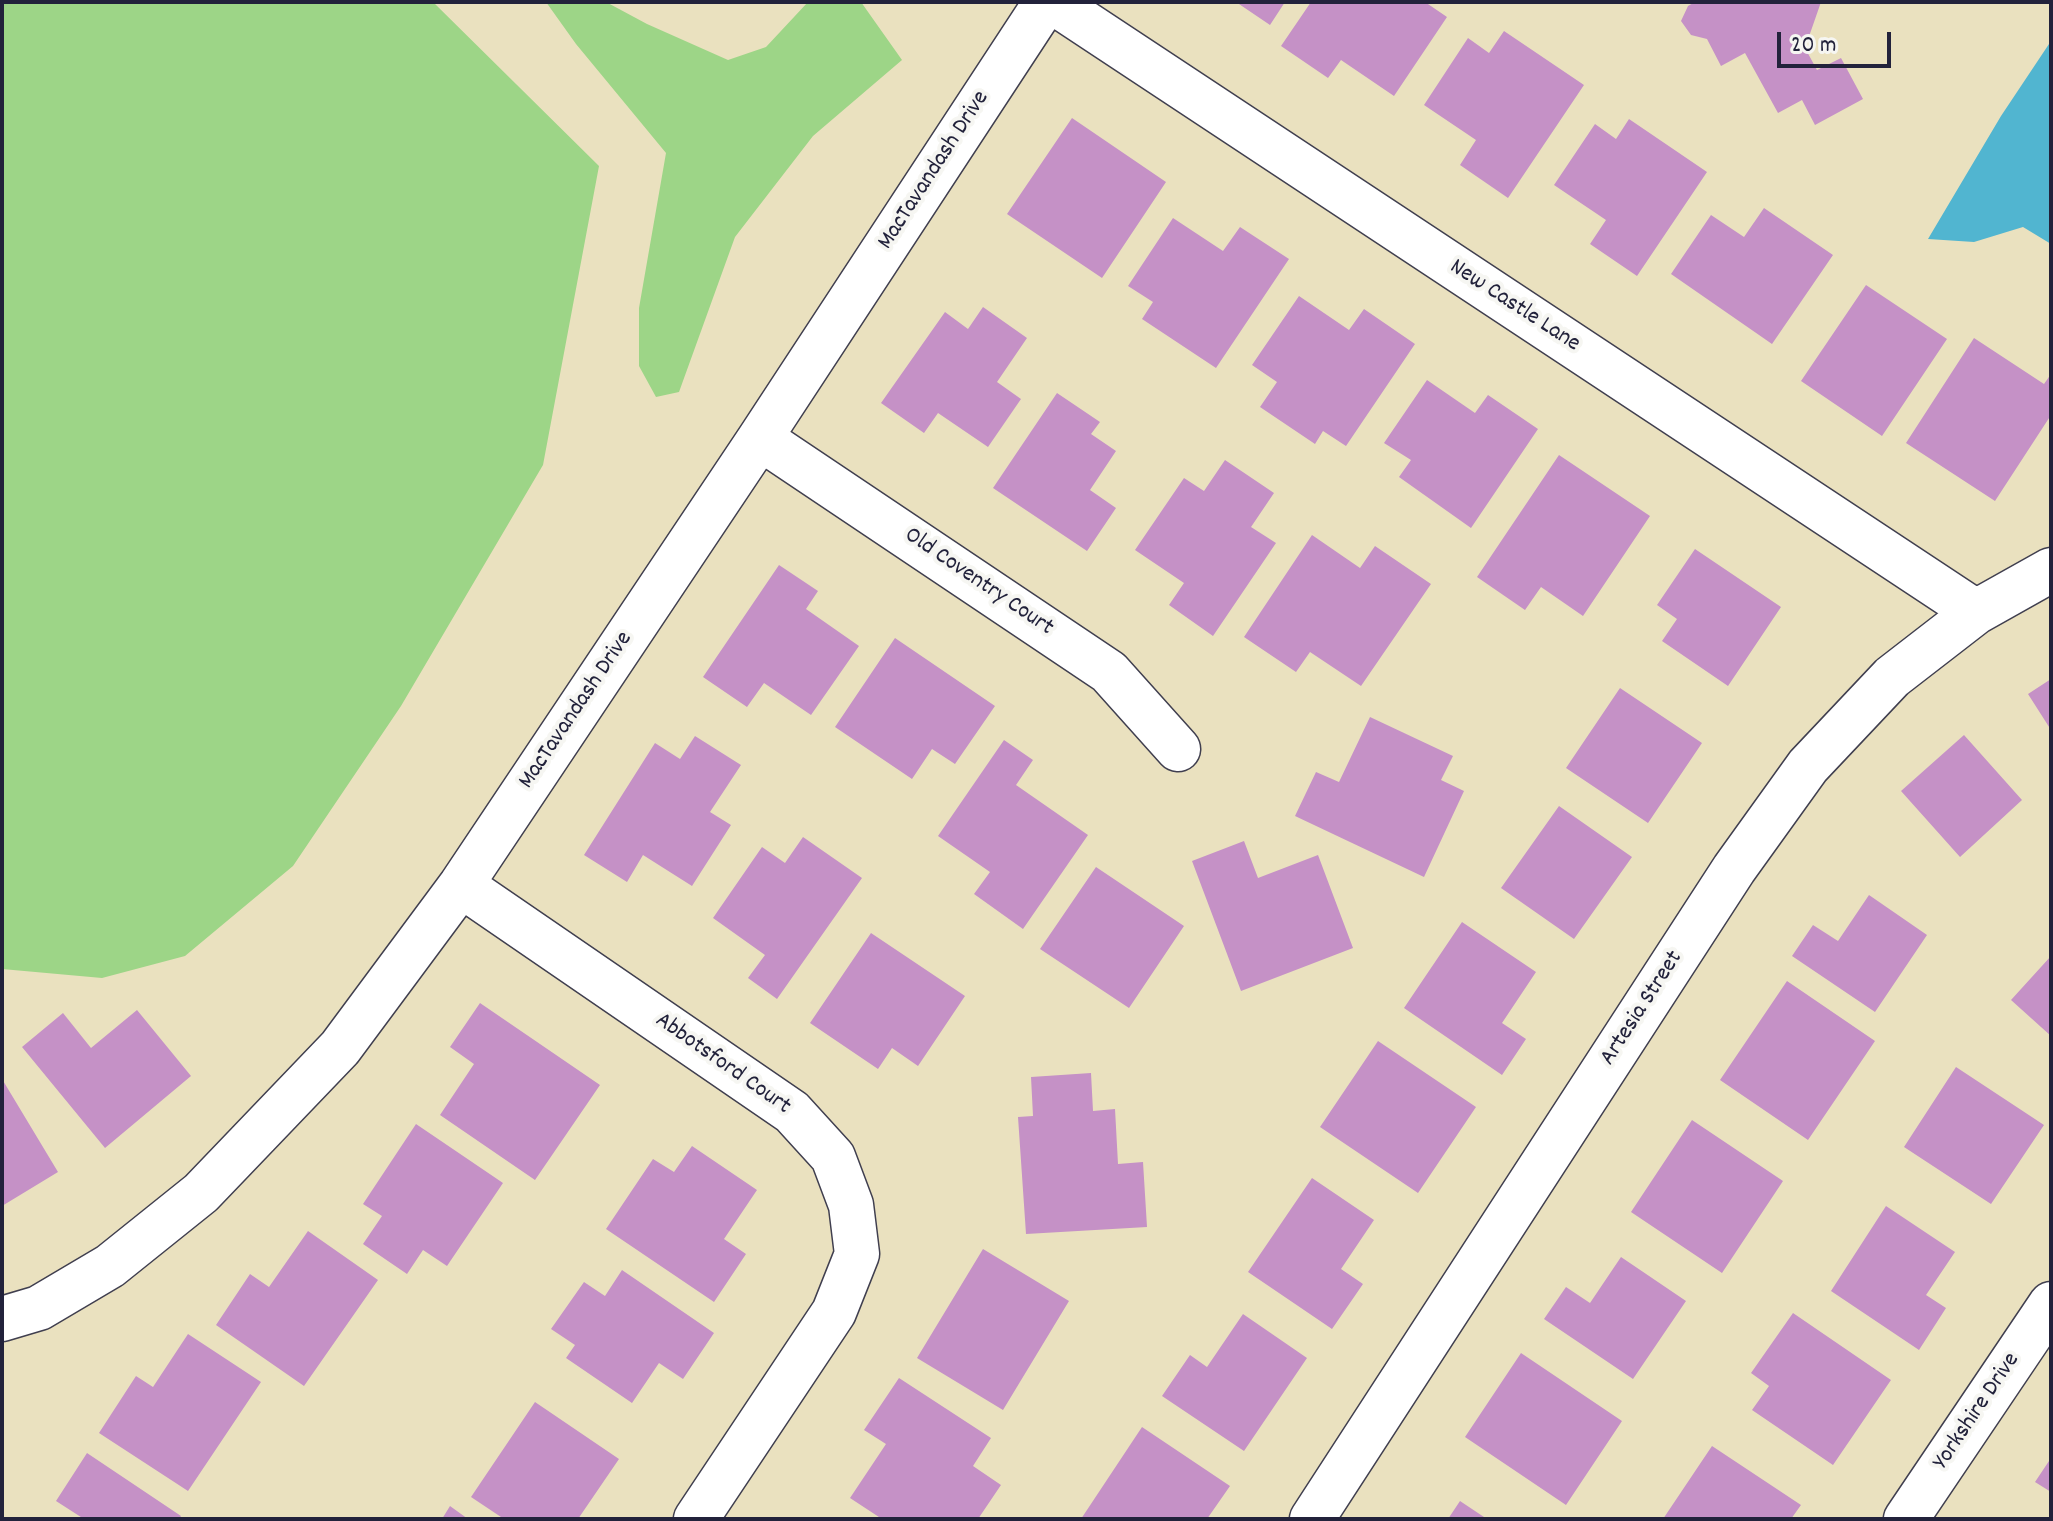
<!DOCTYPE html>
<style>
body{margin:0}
#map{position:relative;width:2053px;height:1521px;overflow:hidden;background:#eae1bf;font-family:Dekko,sans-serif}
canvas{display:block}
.frame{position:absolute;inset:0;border:4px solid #22223b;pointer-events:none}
.scale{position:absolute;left:1777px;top:32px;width:114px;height:36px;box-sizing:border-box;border:4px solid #22223b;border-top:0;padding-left:10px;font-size:24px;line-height:28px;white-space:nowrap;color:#22223b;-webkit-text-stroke:6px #f6f6f2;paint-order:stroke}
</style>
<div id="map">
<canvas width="2053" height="1521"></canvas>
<div class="frame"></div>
<div class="scale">20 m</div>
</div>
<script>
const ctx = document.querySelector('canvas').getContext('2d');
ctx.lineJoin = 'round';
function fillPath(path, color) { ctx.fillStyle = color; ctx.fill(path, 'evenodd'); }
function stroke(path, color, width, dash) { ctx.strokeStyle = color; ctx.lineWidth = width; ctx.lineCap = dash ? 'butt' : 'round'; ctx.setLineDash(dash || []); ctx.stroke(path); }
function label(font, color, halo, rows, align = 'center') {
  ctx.font = font + ' Dekko,sans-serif'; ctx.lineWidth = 8; ctx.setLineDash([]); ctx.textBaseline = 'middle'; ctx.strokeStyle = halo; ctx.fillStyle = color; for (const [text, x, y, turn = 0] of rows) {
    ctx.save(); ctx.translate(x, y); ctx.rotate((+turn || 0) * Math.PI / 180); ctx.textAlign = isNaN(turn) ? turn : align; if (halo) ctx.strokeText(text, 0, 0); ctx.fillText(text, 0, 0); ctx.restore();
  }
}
const green = new Path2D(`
 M 2,2 L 433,2 L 599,166 L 543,465 L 401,706 L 293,866 L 185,956 L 102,978 L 2,969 Z
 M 546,2 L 606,2 L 647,24 L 728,60 L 766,47 L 808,2 L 861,2 L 902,60 L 813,136 L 735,237 L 679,392 L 656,397 L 639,366 L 639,308 L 666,153 L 576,44 Z`);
const water = new Path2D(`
 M 2051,41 L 2051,244 L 2023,227 L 1974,242 L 1928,239 L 2001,116 Z`);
const building = new Path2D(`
 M 1236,2 L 1285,2 L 1270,25 Z
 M 1311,2 L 1425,2 L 1447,17 L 1394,96 L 1341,60 L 1328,78 L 1281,46 Z
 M 1695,2 L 1821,2 L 1805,48 L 1817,70 L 1841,58 L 1863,99 L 1815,125 L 1802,100 L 1778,113 L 1745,53 L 1721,66 L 1707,39 L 1691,35 L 1681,21 L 1688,6 Z
 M 1504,31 L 1584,85 L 1508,198 L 1460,165 L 1476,140 L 1424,105 L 1468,38 L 1489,53 Z
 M 1072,118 L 1166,182 L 1102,278 L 1007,214 Z
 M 1629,119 L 1707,172 L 1637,276 L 1590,244 L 1606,220 L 1554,185 L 1595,124 L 1616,139 Z
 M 1764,208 L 1833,255 L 1772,344 L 1671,274 L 1711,215 L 1744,237 Z
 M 1173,218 L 1223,251 L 1240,227 L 1289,259 L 1216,368 L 1142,319 L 1153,302 L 1128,286 Z
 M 1866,285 L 1947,339 L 1882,436 L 1801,381 Z
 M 1299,296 L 1349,330 L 1364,309 L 1415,344 L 1346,446 L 1323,431 L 1315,444 L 1260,407 L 1277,382 L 1252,365 Z
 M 983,307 L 1027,338 L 997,382 L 1021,399 L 988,447 L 938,413 L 924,433 L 881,403 L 945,312 L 968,329 Z
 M 1974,338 L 2044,384 L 2051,374 L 2051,415 L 1995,501 L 1906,443 Z
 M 1427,380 L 1475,413 L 1488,395 L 1538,429 L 1471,528 L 1399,477 L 1411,460 L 1384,443 Z
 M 1057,393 L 1100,422 L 1091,434 L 1116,451 L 1090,490 L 1116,508 L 1087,551 L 993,488 Z
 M 1559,455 L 1650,516 L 1583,616 L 1541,587 L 1525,610 L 1477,577 Z
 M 1225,460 L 1274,493 L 1251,527 L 1276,543 L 1213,636 L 1169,605 L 1184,583 L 1135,550 L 1184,478 L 1204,491 Z
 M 1312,535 L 1360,568 L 1375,546 L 1431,584 L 1361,686 L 1310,652 L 1296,672 L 1244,637 Z
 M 1695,549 L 1781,607 L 1728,686 L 1662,641 L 1677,619 L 1657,605 Z
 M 779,565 L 818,591 L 806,609 L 859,646 L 811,715 L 764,683 L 747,707 L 703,677 Z
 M 895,638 L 995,706 L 955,764 L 932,749 L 912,779 L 835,727 Z
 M 2051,679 L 2051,730 L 2028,694 Z
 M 1620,688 L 1702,743 L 1648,823 L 1566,768 Z
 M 1370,717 L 1453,756 L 1441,780 L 1464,791 L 1424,877 L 1295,816 L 1316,772 L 1339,782 Z
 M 1964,735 L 2022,800 L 1960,857 L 1901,791 Z
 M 695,736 L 741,765 L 710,812 L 731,825 L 692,886 L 643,855 L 627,882 L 584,855 L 655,743 L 680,759 Z
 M 1004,740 L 1033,760 L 1016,785 L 1088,835 L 1023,929 L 974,894 L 990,872 L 938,836 Z
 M 1559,806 L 1632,857 L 1574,939 L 1501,888 Z
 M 803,837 L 862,878 L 777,999 L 748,978 L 765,955 L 713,918 L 762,847 L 785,863 Z
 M 1244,841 L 1258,878 L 1318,855 L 1353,948 L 1241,991 L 1192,861 Z
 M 1096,867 L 1184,926 L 1129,1008 L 1040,949 Z
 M 1869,895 L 1927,935 L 1875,1012 L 1792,956 L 1813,925 L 1838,941 Z
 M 1462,922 L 1536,972 L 1502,1023 L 1526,1039 L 1502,1075 L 1404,1008 Z
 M 871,933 L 965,996 L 918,1066 L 892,1048 L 878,1069 L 810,1023 Z
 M 2051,956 L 2051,1036 L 2011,1000 Z
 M 1787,981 L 1875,1041 L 1808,1140 L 1720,1080 Z
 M 480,1003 L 600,1085 L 535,1180 L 440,1115 L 474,1064 L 450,1047 Z
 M 137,1010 L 191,1076 L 105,1148 L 22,1047 L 63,1013 L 91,1048 Z
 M 1378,1041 L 1476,1107 L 1418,1193 L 1320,1127 Z
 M 1956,1067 L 2044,1125 L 1991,1204 L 1904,1147 Z
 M 1091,1073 L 1093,1111 L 1115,1109 L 1118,1164 L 1143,1162 L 1147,1227 L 1026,1234 L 1018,1117 L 1033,1116 L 1031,1077 Z
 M 2,1079 L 58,1172 L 2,1206 Z
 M 1692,1120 L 1783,1181 L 1722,1273 L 1631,1212 Z
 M 416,1124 L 503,1183 L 447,1266 L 423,1250 L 407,1274 L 363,1244 L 382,1216 L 363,1204 Z
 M 692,1146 L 757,1190 L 724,1239 L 746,1254 L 714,1302 L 606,1229 L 653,1159 L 674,1172 Z
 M 1312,1178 L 1374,1220 L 1341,1269 L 1363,1284 L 1332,1329 L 1248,1272 Z
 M 1886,1206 L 1955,1252 L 1926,1295 L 1946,1308 L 1919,1350 L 1831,1291 Z
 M 308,1231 L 378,1280 L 304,1386 L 216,1325 L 250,1274 L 269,1287 Z
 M 983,1249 L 1069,1301 L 1003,1410 L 917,1358 Z
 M 1621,1257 L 1686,1301 L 1633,1379 L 1544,1319 L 1566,1287 L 1590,1303 Z
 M 622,1270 L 714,1333 L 683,1379 L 659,1363 L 632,1403 L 566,1358 L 575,1345 L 551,1329 L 584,1282 L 605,1296 Z
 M 1793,1313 L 1891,1380 L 1833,1465 L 1752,1410 L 1769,1386 L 1751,1373 Z
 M 1243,1314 L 1307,1358 L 1244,1451 L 1162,1396 L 1190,1355 L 1207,1367 Z
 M 188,1334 L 261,1382 L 188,1491 L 99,1433 L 136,1376 L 153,1387 Z
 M 1521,1353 L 1622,1421 L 1566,1505 L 1465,1437 Z
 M 899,1378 L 991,1438 L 973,1466 L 1001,1485 L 978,1519 L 882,1519 L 850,1498 L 886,1444 L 864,1430 Z
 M 535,1402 L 619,1459 L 578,1519 L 504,1519 L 471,1497 Z
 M 1142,1427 L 1230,1486 L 1207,1519 L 1081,1519 Z
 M 1712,1446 L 1801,1505 L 1791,1519 L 1663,1519 Z
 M 87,1453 L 181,1516 L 179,1519 L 84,1519 L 56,1501 Z
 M 2051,1458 L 2051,1492 L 2035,1482 Z
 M 1460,1501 L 1487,1519 L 1448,1519 Z
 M 450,1506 L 468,1519 L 442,1519 Z`);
const minor = new Path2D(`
 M 1053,2 L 1976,612
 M 760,438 L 1109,672 L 1178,749
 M 461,885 L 792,1112 L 833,1157 L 851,1205 L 857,1254 L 834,1312 L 696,1519
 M 2,1319 L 39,1308 L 110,1266 L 201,1193 L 340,1048 L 461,885 L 760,438 L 1046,2
 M 1312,1519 L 1734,869 L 1808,766 L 1892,677 L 1976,612 L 2051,570
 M 1906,1519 L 2051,1304`);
const streetNames = [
 ["MacTavandash Drive",935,171,-57],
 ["New Castle Lane",1514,307,33],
 ["Old Coventry Court",978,583,34],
 ["MacTavandash Drive",577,711,-56],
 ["Artesia Street",1643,1009,-57],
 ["Abbotsford Court",722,1065,35],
 ["Yorkshire Drive",1978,1412,-56]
];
fillPath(green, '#9dd587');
fillPath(water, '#51b5d0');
fillPath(building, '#c591c6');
stroke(minor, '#403f4f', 47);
stroke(minor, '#fff', 44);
label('24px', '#22223b', '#f6f6f2', streetNames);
</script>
